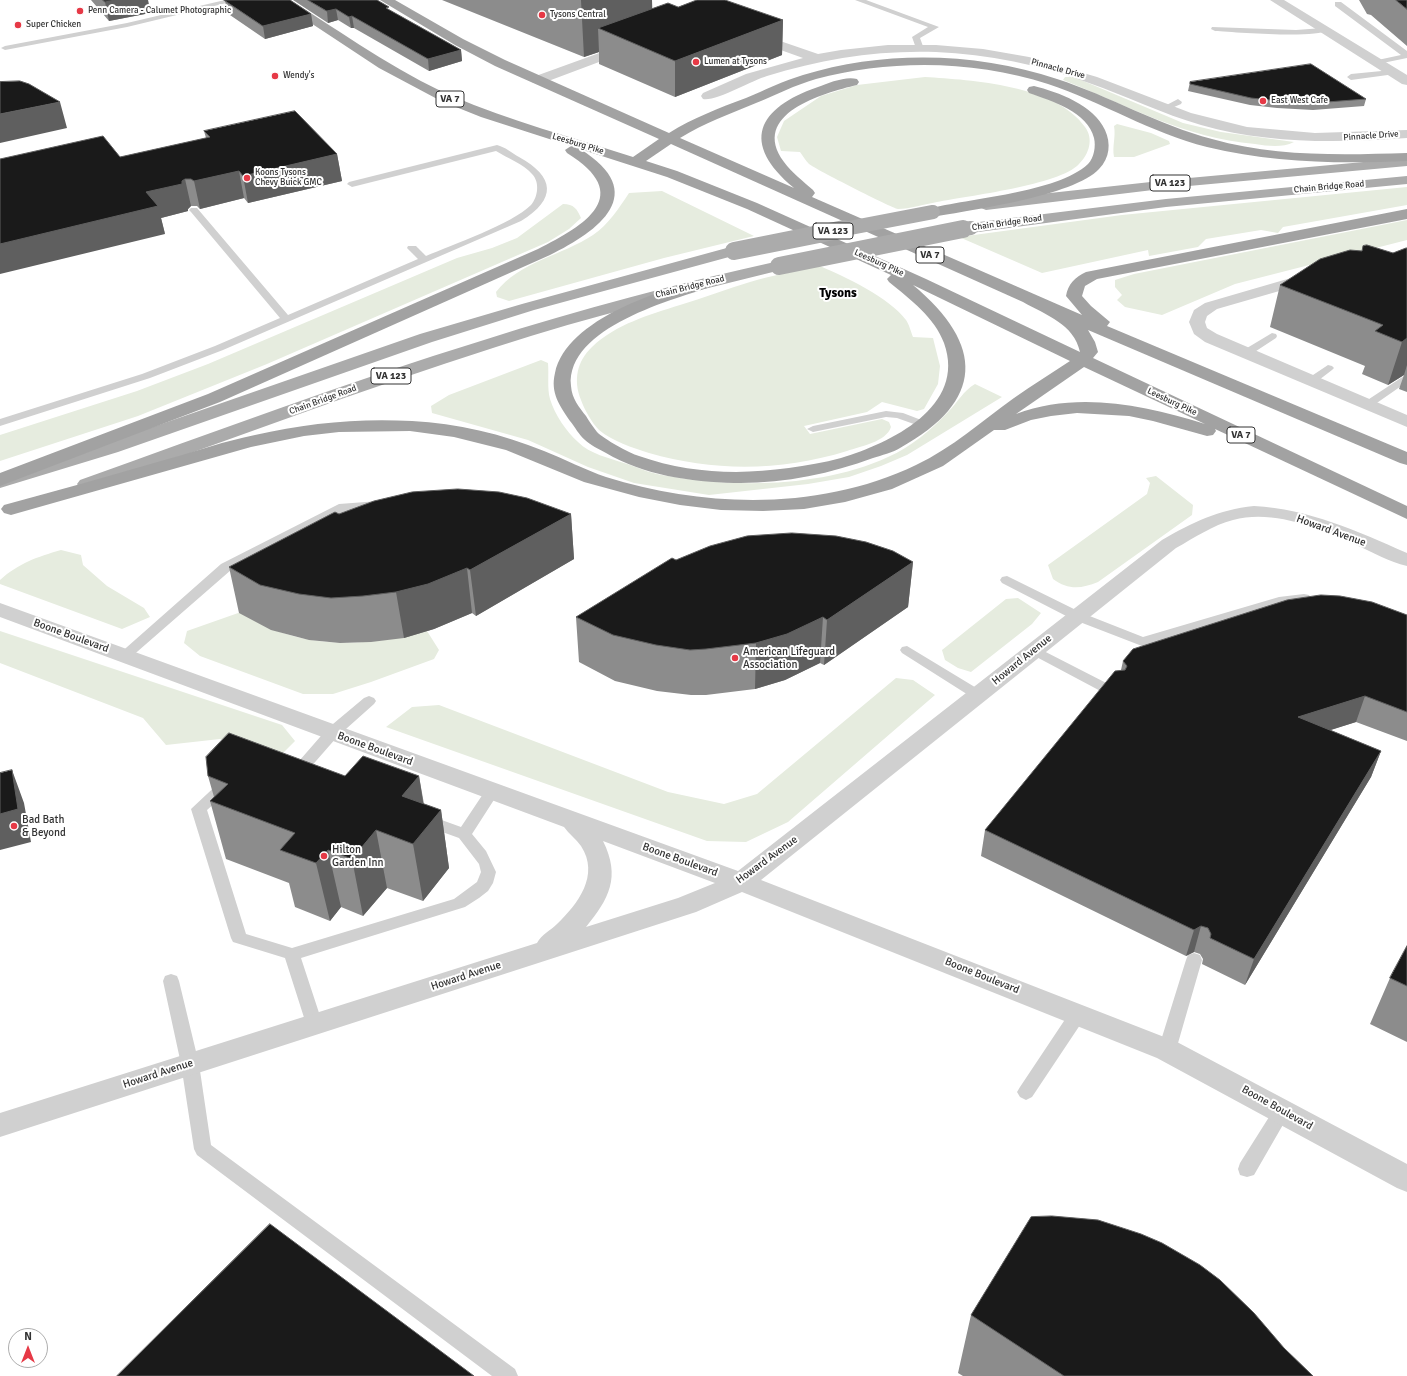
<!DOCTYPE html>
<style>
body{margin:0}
#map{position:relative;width:1407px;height:1376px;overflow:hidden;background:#fff;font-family:Signika,sans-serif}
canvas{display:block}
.north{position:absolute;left:8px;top:1328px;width:40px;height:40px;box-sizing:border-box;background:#fff;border:1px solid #adadad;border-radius:50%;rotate:0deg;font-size:11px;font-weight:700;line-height:16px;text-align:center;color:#333}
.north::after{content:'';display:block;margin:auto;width:14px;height:18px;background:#e63946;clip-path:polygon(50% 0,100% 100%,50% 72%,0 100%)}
</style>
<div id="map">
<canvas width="1407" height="1376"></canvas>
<div class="north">N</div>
</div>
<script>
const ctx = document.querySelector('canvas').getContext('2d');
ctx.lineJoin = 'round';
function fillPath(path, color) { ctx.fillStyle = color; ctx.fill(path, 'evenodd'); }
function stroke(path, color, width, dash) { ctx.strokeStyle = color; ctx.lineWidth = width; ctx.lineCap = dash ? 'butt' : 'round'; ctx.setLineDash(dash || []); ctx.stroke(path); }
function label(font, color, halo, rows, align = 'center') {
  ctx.font = font + ' Signika,sans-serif'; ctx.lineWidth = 4; ctx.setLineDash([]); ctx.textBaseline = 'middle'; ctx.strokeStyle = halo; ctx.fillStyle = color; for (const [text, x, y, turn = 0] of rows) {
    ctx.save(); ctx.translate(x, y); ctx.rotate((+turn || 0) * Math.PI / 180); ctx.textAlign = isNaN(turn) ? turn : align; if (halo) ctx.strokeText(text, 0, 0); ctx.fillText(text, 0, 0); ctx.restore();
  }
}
const green = new Path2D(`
 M 925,77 C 972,80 1056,85 1085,127 C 1094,139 1089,154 1079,164 C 1060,185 967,196 937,202 C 925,204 910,209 898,209 C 892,208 815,169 809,164 C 806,161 803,156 800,152 L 781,151 L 777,137 L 784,121 L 821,96 L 857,85 Z
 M 1065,77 L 1074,77 L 1183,123 L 1221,132 L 1294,142 C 1282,148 1268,146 1255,144 C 1184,138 1127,105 1063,80 Z
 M 1117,124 L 1151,133 L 1169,141 L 1170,144 L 1134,157 L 1114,157 C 1112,146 1116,137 1114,126 Z
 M 1407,187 L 1407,205 L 1283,227 L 1278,233 L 1261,230 L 1206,239 L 1198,247 L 1149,256 L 1148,250 L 1042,273 L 959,237 L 1122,215 Z
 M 662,191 L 754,236 L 664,258 L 509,301 L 497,297 L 496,292 C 519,262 563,255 593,235 C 609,224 619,208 629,193 Z
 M 563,204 C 574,204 577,209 581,218 L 569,229 L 548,242 L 267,364 L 138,416 L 0,461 L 0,435 L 137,391 L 208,364 L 457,258 L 492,248 L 517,238 Z
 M 1407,220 L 1407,240 L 1235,284 L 1162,315 L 1125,307 L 1117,300 L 1122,295 L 1115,287 L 1115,280 L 1134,274 Z
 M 820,266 C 845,277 889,297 906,320 C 909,324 911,332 913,337 L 933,338 L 940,366 L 938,384 L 924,409 L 917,411 L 882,402 L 867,412 L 804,426 L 810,434 L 882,419 L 889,422 L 891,427 C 886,442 861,446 847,451 C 782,471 715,472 649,453 C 633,448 612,441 599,430 C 592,423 584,409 581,400 C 573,380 577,361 592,347 C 616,324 649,315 680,305 C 703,298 727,289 750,282 C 773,275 797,271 820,266 Z
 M 541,360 L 548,363 C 549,375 547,389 550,399 C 555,415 566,431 578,442 C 590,454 609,458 624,463 C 637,467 649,473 662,475 C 733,488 821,488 888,457 C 911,447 931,430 948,412 C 958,402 963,391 975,384 L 1002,397 L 907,455 L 881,466 L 849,477 L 808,484 L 709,495 L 634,483 L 588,467 L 528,440 L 432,413 L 431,406 L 449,395 Z
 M 1156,476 L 1193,505 L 1192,515 L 1098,582 C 1081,589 1068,590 1053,579 L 1048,565 L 1147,494 L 1150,483 L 1146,478 Z
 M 61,550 L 81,555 L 83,565 L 107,586 L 144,608 L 150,617 L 122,629 L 0,584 L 0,580 C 19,563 37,557 61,550 Z
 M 1018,598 L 1041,613 L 1032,624 L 971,672 L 958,668 L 945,660 L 942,650 L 1006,599 Z
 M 241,612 C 295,650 365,648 427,631 L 439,650 L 434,659 L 371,682 L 333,694 L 303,694 L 200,656 L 184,643 L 187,631 Z
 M 0,631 L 282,725 L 295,741 L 282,754 L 266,755 L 220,739 L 166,745 L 143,718 L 0,663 Z
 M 896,678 L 913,680 L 935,695 L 788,822 L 746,842 L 707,841 L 386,727 L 412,707 L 439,705 L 668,792 L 724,804 L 757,794 Z`);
const service = new Path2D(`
 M 225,0 L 239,0 L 127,27 L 5,50 L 1,48 L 5,46 L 127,23 Z
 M 855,0 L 866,0 L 939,27 L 920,38 L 924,49 L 917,51 L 912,37 L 928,27 Z
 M 1335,2 L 1341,2 L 1407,51 L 1407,58 L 1373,65 L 1373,61 L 1401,55 L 1335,6 Z
 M 1212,27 L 1296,30 L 1323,28 L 1327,30 C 1317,39 1233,32 1215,31 L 1211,29 Z
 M 1392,70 L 1395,70 L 1395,74 L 1351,80 L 1347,77 L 1351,74 Z
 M 1178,99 L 1182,102 L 1181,104 L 1165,111 L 1161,108 Z
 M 497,145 C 505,147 512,153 519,157 C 555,177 557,199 521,221 L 223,350 L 150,378 L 0,426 L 0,419 L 142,374 L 215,346 L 280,318 L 191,212 L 189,210 L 191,208 L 197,208 L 288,315 L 418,259 L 407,248 L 408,246 L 416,246 L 426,256 C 452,245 512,224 531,205 C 538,197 540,182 532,174 C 524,164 507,158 496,151 L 352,187 L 347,184 L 349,182 Z
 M 1272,333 L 1276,334 L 1277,336 L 1276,338 L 1250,355 L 1242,355 L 1241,353 L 1242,351 Z
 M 1328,365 L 1332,366 L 1334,368 L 1332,370 L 1315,383 L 1307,383 L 1305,381 L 1307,379 Z
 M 1407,374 L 1407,382 L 1371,407 L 1363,407 L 1361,405 L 1363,403 Z
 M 886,411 L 903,413 L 929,423 L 931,425 L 925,428 L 897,418 L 886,417 L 813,432 L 807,429 L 813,426 Z
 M 379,501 L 383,502 L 385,505 L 383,508 L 346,511 L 231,570 L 130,658 L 120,658 L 118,655 L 221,564 L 339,504 Z
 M 1007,576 L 1082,613 L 1143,637 L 1279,597 L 1304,594 L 1309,595 L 1311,598 L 1309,601 L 1280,605 L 1142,646 L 1072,619 L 1002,583 L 1000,580 L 1002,577 Z
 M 907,646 L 983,692 L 985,695 L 983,698 L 973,698 L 902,653 L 900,650 L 902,647 Z
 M 1034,646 L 1118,689 L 1120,692 L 1118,695 L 1108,695 L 1029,653 L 1027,650 L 1029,647 Z
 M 369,696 L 374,698 L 376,701 L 374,704 L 337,737 L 302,777 L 297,778 L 288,777 L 286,773 L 288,769 L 293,768 L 327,729 L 364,698 Z
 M 228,778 L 233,779 L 235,783 L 233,787 L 207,810 L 246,934 L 292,948 L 454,899 L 477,882 L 481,872 L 479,864 L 459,838 L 420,824 L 417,820 L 420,816 L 425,814 L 461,827 L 487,788 L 492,787 L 497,788 L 499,792 L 472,834 L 486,851 L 496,872 L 493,883 L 488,891 L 479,898 L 465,907 L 301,958 L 323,1025 L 320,1030 L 314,1032 L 308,1030 L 285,958 L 233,942 L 231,938 L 191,809 L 223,779 Z
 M 1194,953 L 1200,955 L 1202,960 L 1176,1050 L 1173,1055 L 1167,1057 L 1161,1055 L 1158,1050 L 1186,960 L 1188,955 Z
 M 171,974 L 177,976 L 179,981 L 199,1064 L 211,1145 L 515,1369 L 518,1376 L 492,1376 L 197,1155 L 194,1149 L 181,1064 L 163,981 L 165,976 Z
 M 1078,1007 L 1084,1009 L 1087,1014 L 1084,1019 L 1032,1097 L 1026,1100 L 1020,1097 L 1017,1092 L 1020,1087 L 1072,1009 Z
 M 1282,1103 L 1288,1106 L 1291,1111 L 1288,1116 L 1254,1175 L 1247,1177 L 1240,1175 L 1238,1169 L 1240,1163 L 1276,1106 Z`);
const minor = new Path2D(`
 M 1270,0 L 1284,0 L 1407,75 L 1407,85 L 1402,84 Z
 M 754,32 L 818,54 L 841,50 L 888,45 L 936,45 L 983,49 L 1029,57 L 1097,77 L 1191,113 L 1247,127 L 1315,133 L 1407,130 L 1407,138 C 1338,143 1268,144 1201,125 C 1163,114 1126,96 1089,83 C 1040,65 988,54 936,52 C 878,50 822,59 767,76 C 753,80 715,102 703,99 L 701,96 L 703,93 L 746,74 L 803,58 L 750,39 L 748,36 L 750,33 Z
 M 627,43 L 631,44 L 633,47 L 631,50 L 543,83 L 533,83 L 531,80 L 533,77 Z
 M 1308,273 L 1314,275 L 1316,278 L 1314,281 L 1217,309 L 1207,316 L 1205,322 L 1207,328 L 1217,334 L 1407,415 L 1407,427 L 1205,342 L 1194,334 L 1189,322 L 1194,310 L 1205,303 Z
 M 1254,506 C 1309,509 1357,531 1407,553 L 1407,566 C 1389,562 1373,552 1356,545 C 1319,529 1275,509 1233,520 C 1213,525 1194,538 1176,548 L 761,880 L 1177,1042 L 1407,1164 L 1407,1192 L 1397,1188 L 1157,1058 L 742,892 L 696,912 L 0,1137 L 0,1113 L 537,943 C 541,935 551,930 557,924 C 578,904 600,875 581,846 C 576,839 569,834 564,827 L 0,617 L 0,603 L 738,871 L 1162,540 C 1193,522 1218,510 1254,506 ZM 603,841 L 715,883 L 678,898 L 586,927 C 609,899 621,877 603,841 Z`);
const primary = new Path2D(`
 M 1407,158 L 1407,166 L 1178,187 L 986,210 L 981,208 L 978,205 L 981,202 L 986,200 L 1178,179 Z
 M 1407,176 L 1407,184 L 1166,207 L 971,233 L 966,231 L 963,228 L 966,225 L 971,223 L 1166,199 Z
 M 734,246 L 740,248 L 742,251 L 740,254 L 534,310 L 432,342 L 118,452 L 0,488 L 0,476 L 104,444 L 420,334 L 522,304 Z
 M 779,261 L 785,263 L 787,266 L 785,269 C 688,293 591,316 496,347 C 361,390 228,440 94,488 L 87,490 L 80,488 L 77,484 L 80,480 C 214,432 348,382 484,340 C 581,309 679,283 779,261 Z`);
const trunk = new Path2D(`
 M 276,0 L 290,0 C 343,33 395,71 452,96 C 510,121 572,137 633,157 L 659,139 L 495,66 L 455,45 L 380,0 L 395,0 L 463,39 L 505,60 L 669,133 C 693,118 719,108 746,98 C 765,90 783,81 803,75 C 884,50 977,52 1057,79 C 1110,96 1158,125 1212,139 C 1275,157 1342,155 1407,153 L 1407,161 C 1340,164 1273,163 1207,147 C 1151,133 1102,102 1048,84 C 975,60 890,59 816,79 C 795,85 776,95 756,103 C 730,114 704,123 680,138 L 794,188 C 740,143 757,108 818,87 C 829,83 845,76 857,79 L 859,82 L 857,85 C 823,93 749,114 784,162 C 792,173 803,181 813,190 L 815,193 L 812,197 L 1082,315 L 1066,296 C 1068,284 1075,277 1086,272 L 1407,209 L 1407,219 L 1097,279 L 1085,286 L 1082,296 L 1091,306 L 1110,322 L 1107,326 L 1407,452 L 1407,465 L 1400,463 L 1088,330 L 1095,342 L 1098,352 L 1093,358 L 1407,506 L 1407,519 L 1215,429 L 1216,431 L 1213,435 L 1207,436 L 1153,421 L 1129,416 L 1077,413 L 1051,416 L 1031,420 L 1005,430 L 994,430 L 943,466 L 892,489 L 845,502 L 804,509 L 763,511 L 721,510 L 680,505 L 639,497 L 584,482 L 506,450 L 454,437 L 410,431 L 339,432 L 304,436 L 251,447 L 18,513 L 11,515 L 4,513 L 1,509 L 4,505 C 59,490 113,475 168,459 C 197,451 225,441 255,435 C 306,423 359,418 412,421 C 457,423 502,434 544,451 C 565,459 585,470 606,477 C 706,508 820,511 916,465 C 952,448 982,421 1014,398 C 1032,385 1052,373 1070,361 L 913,285 C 985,345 985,401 900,448 C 892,453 882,455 873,458 C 830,474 781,484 734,483 C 691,482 643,475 606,453 C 599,449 590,445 585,440 C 579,435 575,427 570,421 C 560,406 550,393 555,373 C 567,318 663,289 711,277 L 717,279 L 719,282 L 717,285 C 674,299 566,327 571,386 C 572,399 579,407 586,416 C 589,421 593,427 597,432 C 604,439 629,453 639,456 C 670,467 704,472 736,472 C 771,471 807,467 841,458 C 890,443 967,407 944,343 C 935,318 910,299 889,282 L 887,279 L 891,275 L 747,209 L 667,177 L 580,149 C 651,193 599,231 550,255 L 220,402 L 0,486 L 0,473 L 208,394 L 538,249 C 586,225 635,195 567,153 L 565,150 L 571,146 L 481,117 L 441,101 L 379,68 ZM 671,144 L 1023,302 C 1046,315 1074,324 1080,352 L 926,279 L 757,203 L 677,171 L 646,161 ZM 1084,367 L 1205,424 C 1144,405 1077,391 1016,414 Z
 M 1034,86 C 1058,92 1094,105 1105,130 C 1111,143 1110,158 1099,169 C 1074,196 971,210 933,217 L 928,215 L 925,212 L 928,209 C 969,198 1057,193 1088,164 C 1094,158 1096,146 1094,138 C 1088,112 1052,101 1029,93 L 1027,90 L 1029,87 Z`);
const primaryBridgeFar1 = new Path2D(`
 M 839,230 L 933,212
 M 957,230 L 971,228`);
const primaryBridge = new Path2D(`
 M 734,251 L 844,229
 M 779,266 L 963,229`);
const wall = new Path2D(`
 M 91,0 L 148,0 L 150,13 L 109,21 Z
 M 225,0 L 311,14 L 313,26 L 265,39 L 227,13 Z
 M 293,0 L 377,0 L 389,10 L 461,50 L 462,61 L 429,71 L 354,28 L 351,28 L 338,20 L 328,23 Z
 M 442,0 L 652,0 L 652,9 L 678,7 L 783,20 L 782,55 L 675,97 L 599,64 L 599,52 L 584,57 Z
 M 1359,0 L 1407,0 L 1407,46 L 1371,15 L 1367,14 Z
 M 1190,82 L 1366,99 L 1364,106 L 1313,110 L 1277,108 L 1250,105 L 1188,91 Z
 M 204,131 L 337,154 L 342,181 L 248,203 L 244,198 L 200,209 L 197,206 L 191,206 L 188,209 L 188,211 L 161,218 L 165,234 L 120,157 L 206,138 Z
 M 1407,248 L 1407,392 L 1399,389 L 1404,375 L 1388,385 L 1362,374 L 1365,366 L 1270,327 L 1280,285 L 1362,251 L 1393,253 Z
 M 339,514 L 571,514 L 574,559 L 476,616 L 472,613 L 434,629 L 404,638 L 371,642 L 340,643 L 309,640 L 271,630 L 239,613 L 229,567 Z
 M 676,560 L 913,562 L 908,607 L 824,665 L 820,663 L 785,680 L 755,689 L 706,695 L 691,695 L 657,691 L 615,681 L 579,662 L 576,617 Z
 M 1407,615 L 1407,741 L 1356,722 L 1330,730 L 1381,751 L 1371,777 L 1245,985 L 1202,964 L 1203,959 L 1200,954 L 1194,952 L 1186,956 L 981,856 L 985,830 L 1121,670 L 1123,661 Z
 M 208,776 L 419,776 L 424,804 L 441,810 L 449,868 L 423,901 L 387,888 L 363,916 L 341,907 L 330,921 L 295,907 L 289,883 L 226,859 L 210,801 L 214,797 Z
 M 1407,946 L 1407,1042 L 1370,1024 L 1390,978 Z
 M 971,1315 L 1284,1348 L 1313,1376 L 963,1376 L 958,1373 Z`);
const shadedWall = new Path2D(`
 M 115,0 L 148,0 L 150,13 L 109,21 L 105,2 Z
 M 581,0 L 652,0 L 653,32 L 598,28 L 599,52 L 584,57 Z
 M 336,9 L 338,20 L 328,23 L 327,11 Z
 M 311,14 L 313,26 L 265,39 L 263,26 Z
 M 352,16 L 354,28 L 351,28 L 349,17 Z
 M 783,20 L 782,55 L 675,97 L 675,61 Z
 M 461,50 L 462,61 L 429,71 L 428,59 Z
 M 60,102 L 67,128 L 0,143 L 0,114 Z
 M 337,154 L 342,181 L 248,203 L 243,176 Z
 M 239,171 L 244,198 L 200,209 L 194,181 Z
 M 185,179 L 191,206 L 188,209 L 188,211 L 161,218 L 165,234 L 0,274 L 0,244 L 146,192 L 182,181 Z
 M 1407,338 L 1407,365 L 1404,375 L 1388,385 L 1402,342 Z
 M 571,514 L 574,559 L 476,616 L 470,570 Z
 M 913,562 L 908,607 L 824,665 L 827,620 Z
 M 467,568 L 472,613 L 434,629 L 404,638 L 396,592 Z
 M 823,617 L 820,663 L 785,680 L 755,689 L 756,643 Z
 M 1365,696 L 1356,722 L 1290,743 L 1298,717 Z
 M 1381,751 L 1371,777 L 1245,985 L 1254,959 Z
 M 12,770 L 24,803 L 31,842 L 0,850 L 0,814 Z
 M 419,776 L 427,827 L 441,810 L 449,868 L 423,901 L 413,844 L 402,796 Z
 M 376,830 L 387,888 L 363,916 L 352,859 Z
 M 328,850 L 341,907 L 330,921 L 316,863 Z
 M 1201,926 L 1194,952 L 1186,956 L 1194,930 Z`);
const building = new Path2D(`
 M 103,0 L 115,0 L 105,2 Z
 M 224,0 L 290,0 L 311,14 L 263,26 Z
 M 308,0 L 377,0 L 389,7 L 386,8 L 461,50 L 428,59 L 352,16 L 349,17 L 336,9 L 327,11 Z
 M 697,0 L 725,0 L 783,20 L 675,61 L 598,28 L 668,3 L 678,7 Z
 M 1396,0 L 1407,0 L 1407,9 Z
 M 1311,64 L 1366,99 L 1314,103 L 1279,101 L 1251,98 L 1190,84 L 1190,82 Z
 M 20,81 L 29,84 L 60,102 L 0,114 L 0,82 Z
 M 295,111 L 337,154 L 243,176 L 239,171 L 194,181 L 191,179 L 185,179 L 182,181 L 182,184 L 146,192 L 158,206 L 0,244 L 0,159 L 103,136 L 120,157 L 210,137 L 204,131 Z
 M 1367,245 L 1393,253 L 1406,248 L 1407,248 L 1407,338 L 1402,342 L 1375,331 L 1383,325 L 1280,285 L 1320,259 L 1350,250 L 1362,251 L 1363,246 Z
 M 458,489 L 499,492 L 527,498 L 571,514 L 470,570 L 467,568 L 428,584 L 396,592 L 363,596 L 331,598 L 299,594 L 260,585 L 229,567 L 335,512 L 339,514 L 374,501 L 412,492 Z
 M 792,533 L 836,536 L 866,542 L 893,551 L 913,562 L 827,620 L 823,617 L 787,634 L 756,643 L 706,649 L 690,650 L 656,645 L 613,635 L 576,617 L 672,558 L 676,560 L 710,546 L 747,536 Z
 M 1321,595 L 1340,596 L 1372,602 L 1407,615 L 1407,712 L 1365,696 L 1298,717 L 1381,751 L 1254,959 L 1210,938 L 1211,934 L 1208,928 L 1201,926 L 1194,930 L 985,830 L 1115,671 L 1125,670 L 1127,666 L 1123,661 L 1133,649 L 1287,600 Z
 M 229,733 L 345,776 L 363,756 L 419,776 L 402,796 L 441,810 L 413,844 L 376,830 L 352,859 L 328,850 L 316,863 L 280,850 L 295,833 L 210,801 L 228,784 L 208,776 L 206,757 Z
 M 12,770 L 18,809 L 0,814 L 0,773 Z
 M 1407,946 L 1407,986 L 1390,978 Z
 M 1052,1216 L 1098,1220 L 1141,1234 L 1162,1243 L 1200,1265 L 1220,1280 L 1254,1313 L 1284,1348 L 1313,1376 L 1064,1376 L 971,1315 L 1031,1217 Z
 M 270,1224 L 474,1376 L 117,1376 Z`);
const markers = [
 [80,11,4,"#e63946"],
 [542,15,4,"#e63946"],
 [18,25,4,"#e63946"],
 [696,62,4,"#e63946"],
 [275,76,4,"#e63946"],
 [1263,101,4,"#e63946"],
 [247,178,4,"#e63946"],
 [735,658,4,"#e63946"],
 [14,826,4,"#e63946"],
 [324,856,4,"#e63946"]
];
const farPoinames = [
 ["Penn Camera - Calumet Photographic",88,11],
 ["Tysons Central",550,15],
 ["Super Chicken",26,25],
 ["Lumen at Tysons",704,62],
 ["Wendy's",283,76],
 ["East West Cafe",1271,101],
 ["Koons Tysons",255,173],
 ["Chevy Buick GMC",255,183]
];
const farStreetnames = [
 ["Pinnacle Drive",1058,69,15],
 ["Pinnacle Drive",1371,136,-4],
 ["Leesburg Pike",578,144,17],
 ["Chain Bridge Road",1329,187,-5],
 ["Chain Bridge Road",1007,223,-8],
 ["Leesburg Pike",879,263,24],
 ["Chain Bridge Road",690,287,-14],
 ["Chain Bridge Road",323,400,-20],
 ["Leesburg Pike",1172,402,25]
];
const shields = [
 [450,99,28],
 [1170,183,40],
 [833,231,40],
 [930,255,28],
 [391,376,40],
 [1241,435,28]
];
const shieldNames = [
 ["VA 7",450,99],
 ["VA 123",1170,183],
 ["VA 123",833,231],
 ["VA 7",930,255],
 ["VA 123",391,376],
 ["VA 7",1241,435]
];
const streetNames = [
 ["Howard Avenue",1331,531,20],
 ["Boone Boulevard",71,636,20],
 ["Howard Avenue",1022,660,-39],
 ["Boone Boulevard",375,749,20],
 ["Boone Boulevard",680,860,20],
 ["Howard Avenue",767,860,-36],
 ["Howard Avenue",466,976,-18],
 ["Boone Boulevard",982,976,22],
 ["Howard Avenue",158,1074,-18],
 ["Boone Boulevard",1277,1108,29]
];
const poiNames = [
 ["American Lifeguard",743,652],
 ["Association",743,665],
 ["Bad Bath",22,820],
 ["& Beyond",22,833],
 ["Hilton",332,850],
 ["Garden Inn",332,863]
];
const farDistrictnames = [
 ["Tysons",838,294]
];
fillPath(green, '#e6ecdf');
fillPath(service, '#d0d0d0');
fillPath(minor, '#d0d0d0');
fillPath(primary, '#ababab');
fillPath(trunk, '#a2a2a2');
stroke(primaryBridgeFar1, '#ababab', 14);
stroke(primaryBridge, '#ababab', 18);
fillPath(wall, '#8c8c8c');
fillPath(shadedWall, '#5f5f5f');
fillPath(building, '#1a1a1a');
stroke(building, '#5f5f5f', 1);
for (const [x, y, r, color] of markers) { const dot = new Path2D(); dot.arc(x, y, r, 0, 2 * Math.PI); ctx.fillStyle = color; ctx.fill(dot); stroke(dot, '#fff', 1.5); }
label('9px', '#333', '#fff', farPoinames, 'left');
label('9px', '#333', '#fff', farStreetnames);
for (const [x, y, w] of shields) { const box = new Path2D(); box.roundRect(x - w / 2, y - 8, w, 16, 3); ctx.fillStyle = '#fff'; ctx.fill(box); stroke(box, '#333', 1); }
label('bold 10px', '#333', null, shieldNames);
label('11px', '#333', '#fff', streetNames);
label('11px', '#333', '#fff', poiNames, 'left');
label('bold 13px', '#000', '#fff', farDistrictnames);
</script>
